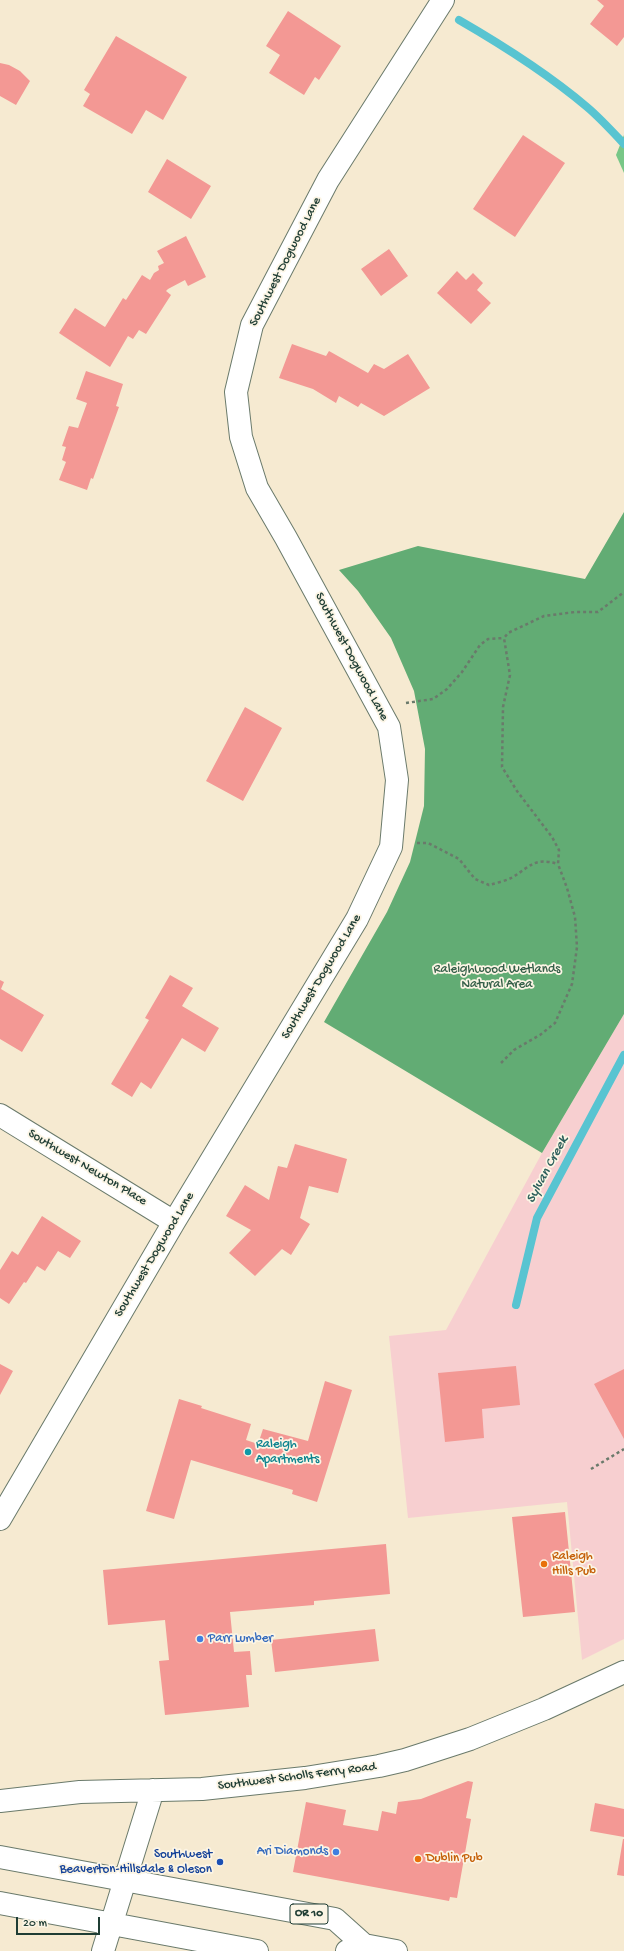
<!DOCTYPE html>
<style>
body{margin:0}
#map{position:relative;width:624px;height:1951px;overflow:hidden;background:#f6ead1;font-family:"Gochi Hand",sans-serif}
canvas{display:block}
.scale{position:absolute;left:16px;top:1917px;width:84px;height:18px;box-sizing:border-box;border:2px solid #1f3d34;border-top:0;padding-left:5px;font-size:12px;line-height:14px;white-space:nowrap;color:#1f3d34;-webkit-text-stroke:3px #fcf5e5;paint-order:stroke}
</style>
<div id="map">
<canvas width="624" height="1951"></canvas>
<div class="scale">20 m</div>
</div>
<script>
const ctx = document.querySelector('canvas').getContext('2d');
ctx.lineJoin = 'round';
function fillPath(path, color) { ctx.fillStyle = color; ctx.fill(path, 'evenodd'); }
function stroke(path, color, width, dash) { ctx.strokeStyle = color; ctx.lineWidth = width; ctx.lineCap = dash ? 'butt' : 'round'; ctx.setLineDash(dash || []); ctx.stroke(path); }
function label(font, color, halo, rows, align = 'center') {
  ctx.font = font + ' "Gochi Hand",sans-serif'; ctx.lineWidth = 3.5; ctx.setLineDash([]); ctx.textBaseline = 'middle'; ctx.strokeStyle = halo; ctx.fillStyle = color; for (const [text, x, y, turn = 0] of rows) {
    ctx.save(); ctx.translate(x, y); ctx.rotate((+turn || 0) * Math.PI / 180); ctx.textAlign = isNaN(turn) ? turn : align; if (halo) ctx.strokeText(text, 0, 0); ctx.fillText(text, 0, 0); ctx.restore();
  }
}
const built = new Path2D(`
 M 624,1014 L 624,1639 L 582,1660 L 567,1502 L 408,1518 L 389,1336 L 446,1330 L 542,1153 Z`);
const green = new Path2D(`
 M 624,135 L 624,173 L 616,155 Z`);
const forest = new Path2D(`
 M 624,512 L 624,1014 L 542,1153 L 324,1022 L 387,912 L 410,862 L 424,806 L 425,749 L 414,691 L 391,638 L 358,591 L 339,570 L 418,546 L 585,579 Z`);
const stream = new Path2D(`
 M 459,20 C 504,46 547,73 587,107 C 600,118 612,131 624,144
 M 516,1305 L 537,1218 L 624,1055`);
const building = new Path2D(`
 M 597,0 L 624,0 L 624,37 L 617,46 L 590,24 L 604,6 Z
 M 288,11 L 341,46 L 319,80 L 315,77 L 304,95 L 269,73 L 280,55 L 266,46 Z
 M 116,36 L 187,77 L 163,120 L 146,110 L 132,134 L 83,106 L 90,94 L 84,90 Z
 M 0,63 L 9,65 L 20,71 L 30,81 L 16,105 L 0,96 Z
 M 523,135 L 565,163 L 515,237 L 473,209 Z
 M 167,159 L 211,186 L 191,219 L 148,192 Z
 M 186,236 L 206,277 L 188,286 L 185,280 L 168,289 L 166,291 L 171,295 L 146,334 L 139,330 L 133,339 L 128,336 L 110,367 L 59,333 L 75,308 L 105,327 L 123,298 L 126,300 L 142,275 L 150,280 L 154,273 L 159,270 L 158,266 L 164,263 L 157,251 Z
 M 389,249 L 408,276 L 381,296 L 361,269 Z
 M 457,271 L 466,280 L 473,273 L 483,283 L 477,290 L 491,303 L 471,324 L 437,293 Z
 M 292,344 L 326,356 L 329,351 L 368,373 L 374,364 L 384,369 L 408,354 L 430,388 L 384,416 L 361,403 L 358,407 L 339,396 L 336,403 L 313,389 L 279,378 Z
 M 86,371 L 123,384 L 116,406 L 119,407 L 93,479 L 91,478 L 87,490 L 59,480 L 66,462 L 62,460 L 66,447 L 62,446 L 69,426 L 78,428 L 87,403 L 76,399 Z
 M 245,707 L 282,728 L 243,801 L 206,781 Z
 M 170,975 L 193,988 L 182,1006 L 219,1028 L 205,1052 L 182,1038 L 151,1089 L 141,1082 L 132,1097 L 111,1084 L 149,1020 L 145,1018 Z
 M 0,980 L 4,982 L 1,989 L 44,1015 L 22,1052 L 0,1039 Z
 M 295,1144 L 347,1159 L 338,1193 L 309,1186 L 300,1218 L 310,1224 L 291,1255 L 282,1249 L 255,1276 L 229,1253 L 251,1230 L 226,1216 L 245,1185 L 269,1200 L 278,1166 L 287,1168 Z
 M 42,1216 L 81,1241 L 70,1258 L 58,1251 L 45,1271 L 37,1266 L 26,1283 L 24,1282 L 9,1304 L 0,1298 L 0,1270 L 12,1251 L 18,1255 Z
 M 0,1364 L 13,1371 L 0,1395 Z
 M 516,1366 L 520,1405 L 482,1409 L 484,1438 L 445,1442 L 438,1373 Z
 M 624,1369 L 624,1439 L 594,1384 Z
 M 325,1381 L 352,1390 L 317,1502 L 292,1494 L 293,1490 L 191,1460 L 174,1519 L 146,1511 L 179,1399 L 202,1406 L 201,1408 L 251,1424 L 246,1440 L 258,1444 L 263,1429 L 308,1441 Z
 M 565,1512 L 575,1612 L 523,1617 L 512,1517 Z
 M 386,1544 L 390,1594 L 314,1601 L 314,1605 L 230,1612 L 234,1652 L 250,1651 L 252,1675 L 246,1675 L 249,1707 L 165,1715 L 159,1661 L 169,1660 L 165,1620 L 108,1625 L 103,1570 Z
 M 375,1629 L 379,1661 L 275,1672 L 271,1640 Z
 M 468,1781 L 473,1782 L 466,1818 L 471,1819 L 457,1898 L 450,1897 L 449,1901 L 293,1872 L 306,1802 L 346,1810 L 343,1825 L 378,1831 L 382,1811 L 396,1814 L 398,1802 L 421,1799 Z
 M 595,1803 L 624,1809 L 624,1837 L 590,1831 Z
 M 623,1839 L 624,1839 L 624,1876 L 617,1875 Z`);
const path = new Path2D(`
 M 406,703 L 433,699 L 447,689 L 462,672 L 480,645 L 488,639 L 504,638
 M 417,843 L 428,843 L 459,859 L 475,879 L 489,885 C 496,883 506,881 513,877 C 531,866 534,857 558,864
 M 501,1063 L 514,1050 L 540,1035 L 555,1023 L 572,984 L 577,947 L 575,917 L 567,888 L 558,864 L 559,850 L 552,837 L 517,791 L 502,767 L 503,707 L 510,675 L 504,638 L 508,633 L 544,616 L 575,612 L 598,612 L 624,592
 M 591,1469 L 624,1449`);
const minor = new Path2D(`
 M 0,1115 L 174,1222
 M 0,1519 L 174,1222 L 357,919 L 391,847 L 397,780 L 389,727 L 286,538 L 257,488 L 241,437 L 236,392 L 252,325 L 328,180 L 443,0`);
const major = new Path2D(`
 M 0,1801 L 80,1792 L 202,1789 L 305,1778 L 379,1766 L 405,1760 L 470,1739 L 544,1709 L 624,1672
 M 0,1857 L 335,1919 L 364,1945
 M 0,1903 L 257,1951
 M 103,1951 L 153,1790
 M 347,1951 L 364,1945 L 396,1951`);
const markers = [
 [248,1452,4,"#0f9aa8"],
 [544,1564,4,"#e8710a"],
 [200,1639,4,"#3f7fe0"],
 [336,1852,4,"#3f7fe0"],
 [418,1859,4,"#e8710a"],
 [220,1862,4,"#1a4fb4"]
];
const shields = [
 [309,1914,38]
];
const shieldNames = [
 ["OR 10",309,1914]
];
const streetNames = [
 ["Southwest Dogwood Lane",286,262,-63],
 ["Southwest Dogwood Lane",351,657,62],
 ["Southwest Dogwood Lane",322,977,-59],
 ["Southwest Newton Place",87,1168,31],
 ["Southwest Dogwood Lane",155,1255,-59],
 ["Southwest Scholls Ferry Road",297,1777,-7]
];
const parkNames = [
 ["Raleighwood Wetlands",497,970],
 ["Natural Area",497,985]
];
const cultureNames = [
 ["Raleigh",256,1445],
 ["Apartments",256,1460]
];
const foodNames = [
 ["Raleigh",552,1557],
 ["Hills Pub",552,1572],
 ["Dublin Pub",426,1859]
];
const shopNames = [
 ["Parr Lumber",208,1639],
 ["Ari Diamonds",328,1852,"right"]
];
const transitNames = [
 ["Southwest",212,1855],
 ["Beaverton-Hillsdale & Oleson",212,1870]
];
const waterNames = [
 ["Sylvan Creek",548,1170,-62]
];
fillPath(built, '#f7cfd0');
fillPath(green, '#78c787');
fillPath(forest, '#62ac74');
stroke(stream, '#58c4d1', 8);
fillPath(building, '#f39894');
stroke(minor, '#6a7a6b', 24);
stroke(major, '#6a7a6b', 24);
stroke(path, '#6a7a6b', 2.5, [3, 3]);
stroke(minor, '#fff', 22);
stroke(major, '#fff', 22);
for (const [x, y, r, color] of markers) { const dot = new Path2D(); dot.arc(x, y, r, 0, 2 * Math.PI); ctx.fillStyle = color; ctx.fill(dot); stroke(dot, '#fcf5e5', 1.5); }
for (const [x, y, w] of shields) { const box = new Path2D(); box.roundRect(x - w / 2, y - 10, w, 20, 3); ctx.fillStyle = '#fcf5e5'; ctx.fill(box); stroke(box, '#1f3d34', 1); }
label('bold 12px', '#1f3d34', null, shieldNames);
label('13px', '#1f3d34', '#fcf5e5', streetNames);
label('13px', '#356049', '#fcf5e5', parkNames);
label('13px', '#0d838f', '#fcf5e5', cultureNames, 'left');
label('13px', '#c56008', '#fcf5e5', foodNames, 'left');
label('13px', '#366cbe', '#fcf5e5', shopNames, 'left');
label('13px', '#164399', '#fcf5e5', transitNames, 'right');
label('italic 14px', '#2d5f5b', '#fcf5e5', waterNames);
</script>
